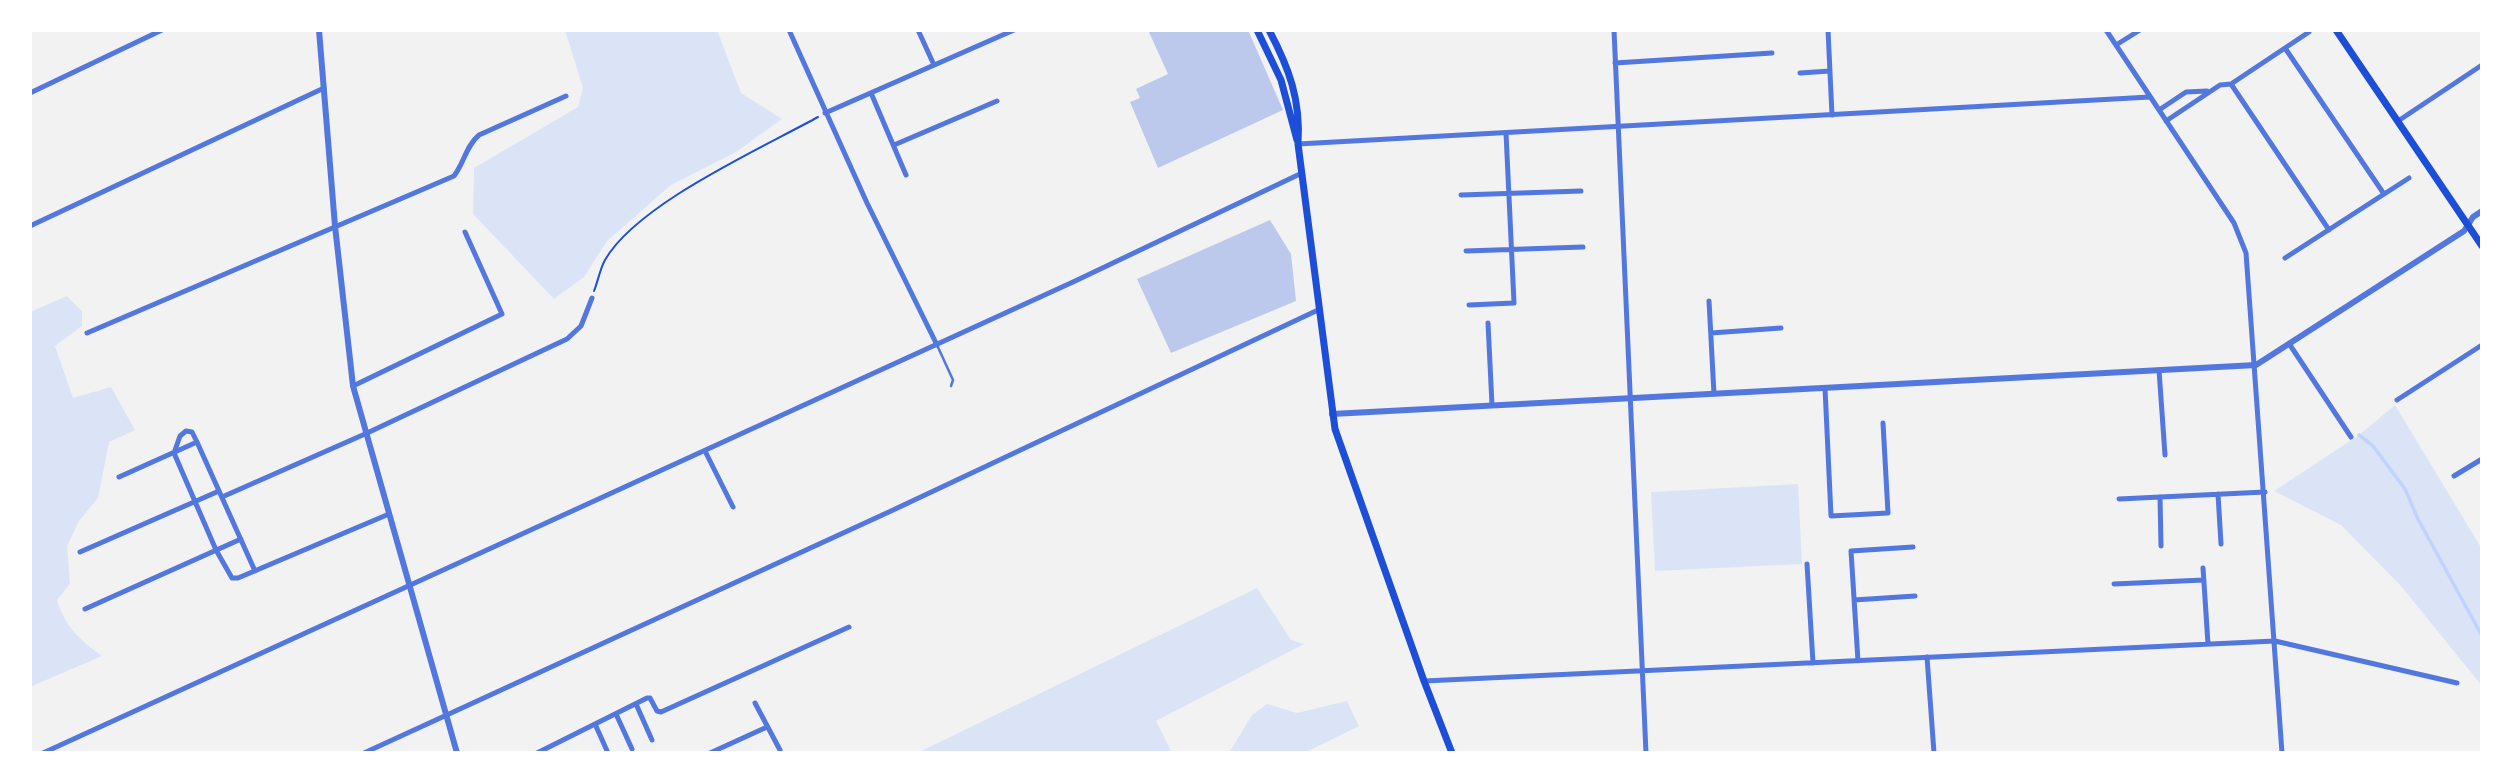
<!DOCTYPE html>
<style>
body{margin:0}
#map{position:relative;width:2512px;height:783px;overflow:hidden;background:#f2f2f2;font-family:Roboto,sans-serif}
canvas{display:block}
.frame{position:absolute;inset:0;border:32px solid #fff;pointer-events:none}
</style>
<div id="map">
<canvas width="2512" height="783"></canvas>
<div class="frame"></div>
</div>
<script>
const ctx = document.querySelector('canvas').getContext('2d');
ctx.lineJoin = 'round';
function fillPath(path, color) { ctx.fillStyle = color; ctx.fill(path, 'evenodd'); }
function stroke(path, color, width, dash) { ctx.strokeStyle = color; ctx.lineWidth = width; ctx.lineCap = dash ? 'butt' : 'round'; ctx.setLineDash(dash || []); ctx.stroke(path); }
const green = new Path2D(`
 M 565,30 L 717,30 L 741,93 L 782,119 L 736,152 L 671,185 L 607,241 L 584,277 L 554,299 L 473,214 L 474,168 L 578,107 L 583,88 Z
 M 67,296 L 82,311 L 82,326 L 55,346 L 73,398 L 111,387 L 135,430 L 109,442 L 98,498 L 79,521 L 67,546 L 70,584 L 57,600 C 65,627 80,640 102,656 L 30,687 L 30,312 Z
 M 2395,405 L 2482,549 L 2482,686 L 2401,586 L 2341,525 L 2274,491 L 2359,435 Z
 M 1798,484 L 1802,564 L 1655,571 L 1651,492 Z
 M 1257,588 L 1291,640 L 1304,644 L 1156,721 L 1172,753 L 917,753 Z
 M 1347,701 L 1359,726 L 1304,753 L 1229,753 L 1252,715 L 1267,704 L 1297,713 Z`);
const stream = new Path2D(`
 M 2359,435 L 2373,446 L 2405,489 L 2418,519 L 2482,636`);
const building = new Path2D(`
 M 1148,30 L 1248,30 L 1283,110 L 1158,168 L 1130,102 L 1140,98 L 1136,89 L 1168,74 Z
 M 1270,220 L 1291,254 L 1296,301 L 1171,353 L 1137,279 Z`);
const path = new Path2D(`
 M 594,291 C 598,281 600,269 605,260 C 637,204 760,149 818,117`);
const service = new Path2D(`
 M 937,345 L 953,380 L 951,386`);
const minor = new Path2D(`
 M 789,30 L 867,203 L 937,345
 M 918,30 L 934,65
 M 1614,30 L 1646,753
 M 1828,30 L 1832,115
 M 2106,30 L 2234,223 L 2246,253 L 2282,753
 M 2116,45 L 2140,30
 M 2285,48 L 2384,194
 M 1615,63 L 1772,53
 M 1800,73 L 1830,71
 M 2231,84 L 2329,230
 M 30,93 L 162,30
 M 871,93 L 906,175
 M 2159,110 L 2186,92 L 2207,91
 M 825,113 L 1014,30
 M 2166,121 L 2220,85 L 2231,84 L 2309,32
 M 2398,121 L 2482,65
 M 1298,144 L 2150,97
 M 894,145 L 997,101
 M 1461,195 L 1581,191
 M 30,226 L 324,88
 M 1466,251 L 1583,247
 M 2285,258 L 2409,178
 M 1709,301 L 1714,394
 M 1469,305 L 1514,303 L 1506,133
 M 1488,323 L 1492,405
 M 87,333 L 454,176 C 464,163 466,146 479,135 L 566,96
 M 1711,333 L 1781,328
 M 2290,345 L 2351,437
 M 2159,370 L 2165,455
 M 353,386 L 502,314 L 465,232
 M 1825,388 L 1831,516 L 1888,513 L 1883,423
 M 2397,400 L 2482,345
 M 705,451 L 733,507
 M 2454,476 L 2482,459
 M 119,477 L 197,442
 M 2218,494 L 2221,544
 M 222,497 L 365,434 L 567,339 L 581,326 L 592,298
 M 2160,497 L 2161,546
 M 2119,499 L 2265,492
 M 80,552 L 219,491
 M 1807,564 L 1813,663
 M 2203,568 L 2208,644
 M 255,571 L 197,442 L 192,432 L 186,431 L 180,436 L 174,453 L 216,550 L 232,578 L 238,578 L 389,514
 M 2114,584 L 2204,580
 M 1854,600 L 1915,596
 M 85,609 L 241,539
 M 1927,657 L 1934,753
 M 1858,661 L 1851,551 L 1913,547
 M 1424,681 L 2275,641 L 2457,683
 M 755,703 L 780,750
 M 636,704 L 652,740
 M 616,714 L 632,749
 M 595,724 L 608,753
 M 43,753 L 1073,282 L 1302,173
 M 364,753 L 891,511 L 1318,310
 M 537,753 L 647,698 L 650,698 L 657,711 L 661,712 L 849,627
 M 710,753 L 767,727`);
const tertiary = new Path2D(`
 M 319,30 L 335,226 L 353,386 L 457,753
 M 1332,414 L 2256,365 L 2464,231 L 2473,217 L 2482,211`);
const secondary = new Path2D(`
 M 1257,30 L 1281,80 L 1297,140
 M 1269,30 C 1289,68 1301,100 1298,144 L 1335,429 L 1424,681 L 1452,753
 M 2336,30 L 2482,246`);
fillPath(green, '#dbe4f7');
stroke(stream, '#bfd3fe', 3.5);
fillPath(building, '#bdc9ec');
stroke(path, '#1d4ed8', 2);
stroke(service, '#5277de', 2.5);
stroke(minor, '#5277de', 5);
stroke(tertiary, '#5277de', 6);
stroke(secondary, '#1d4ed8', 7);
</script>
